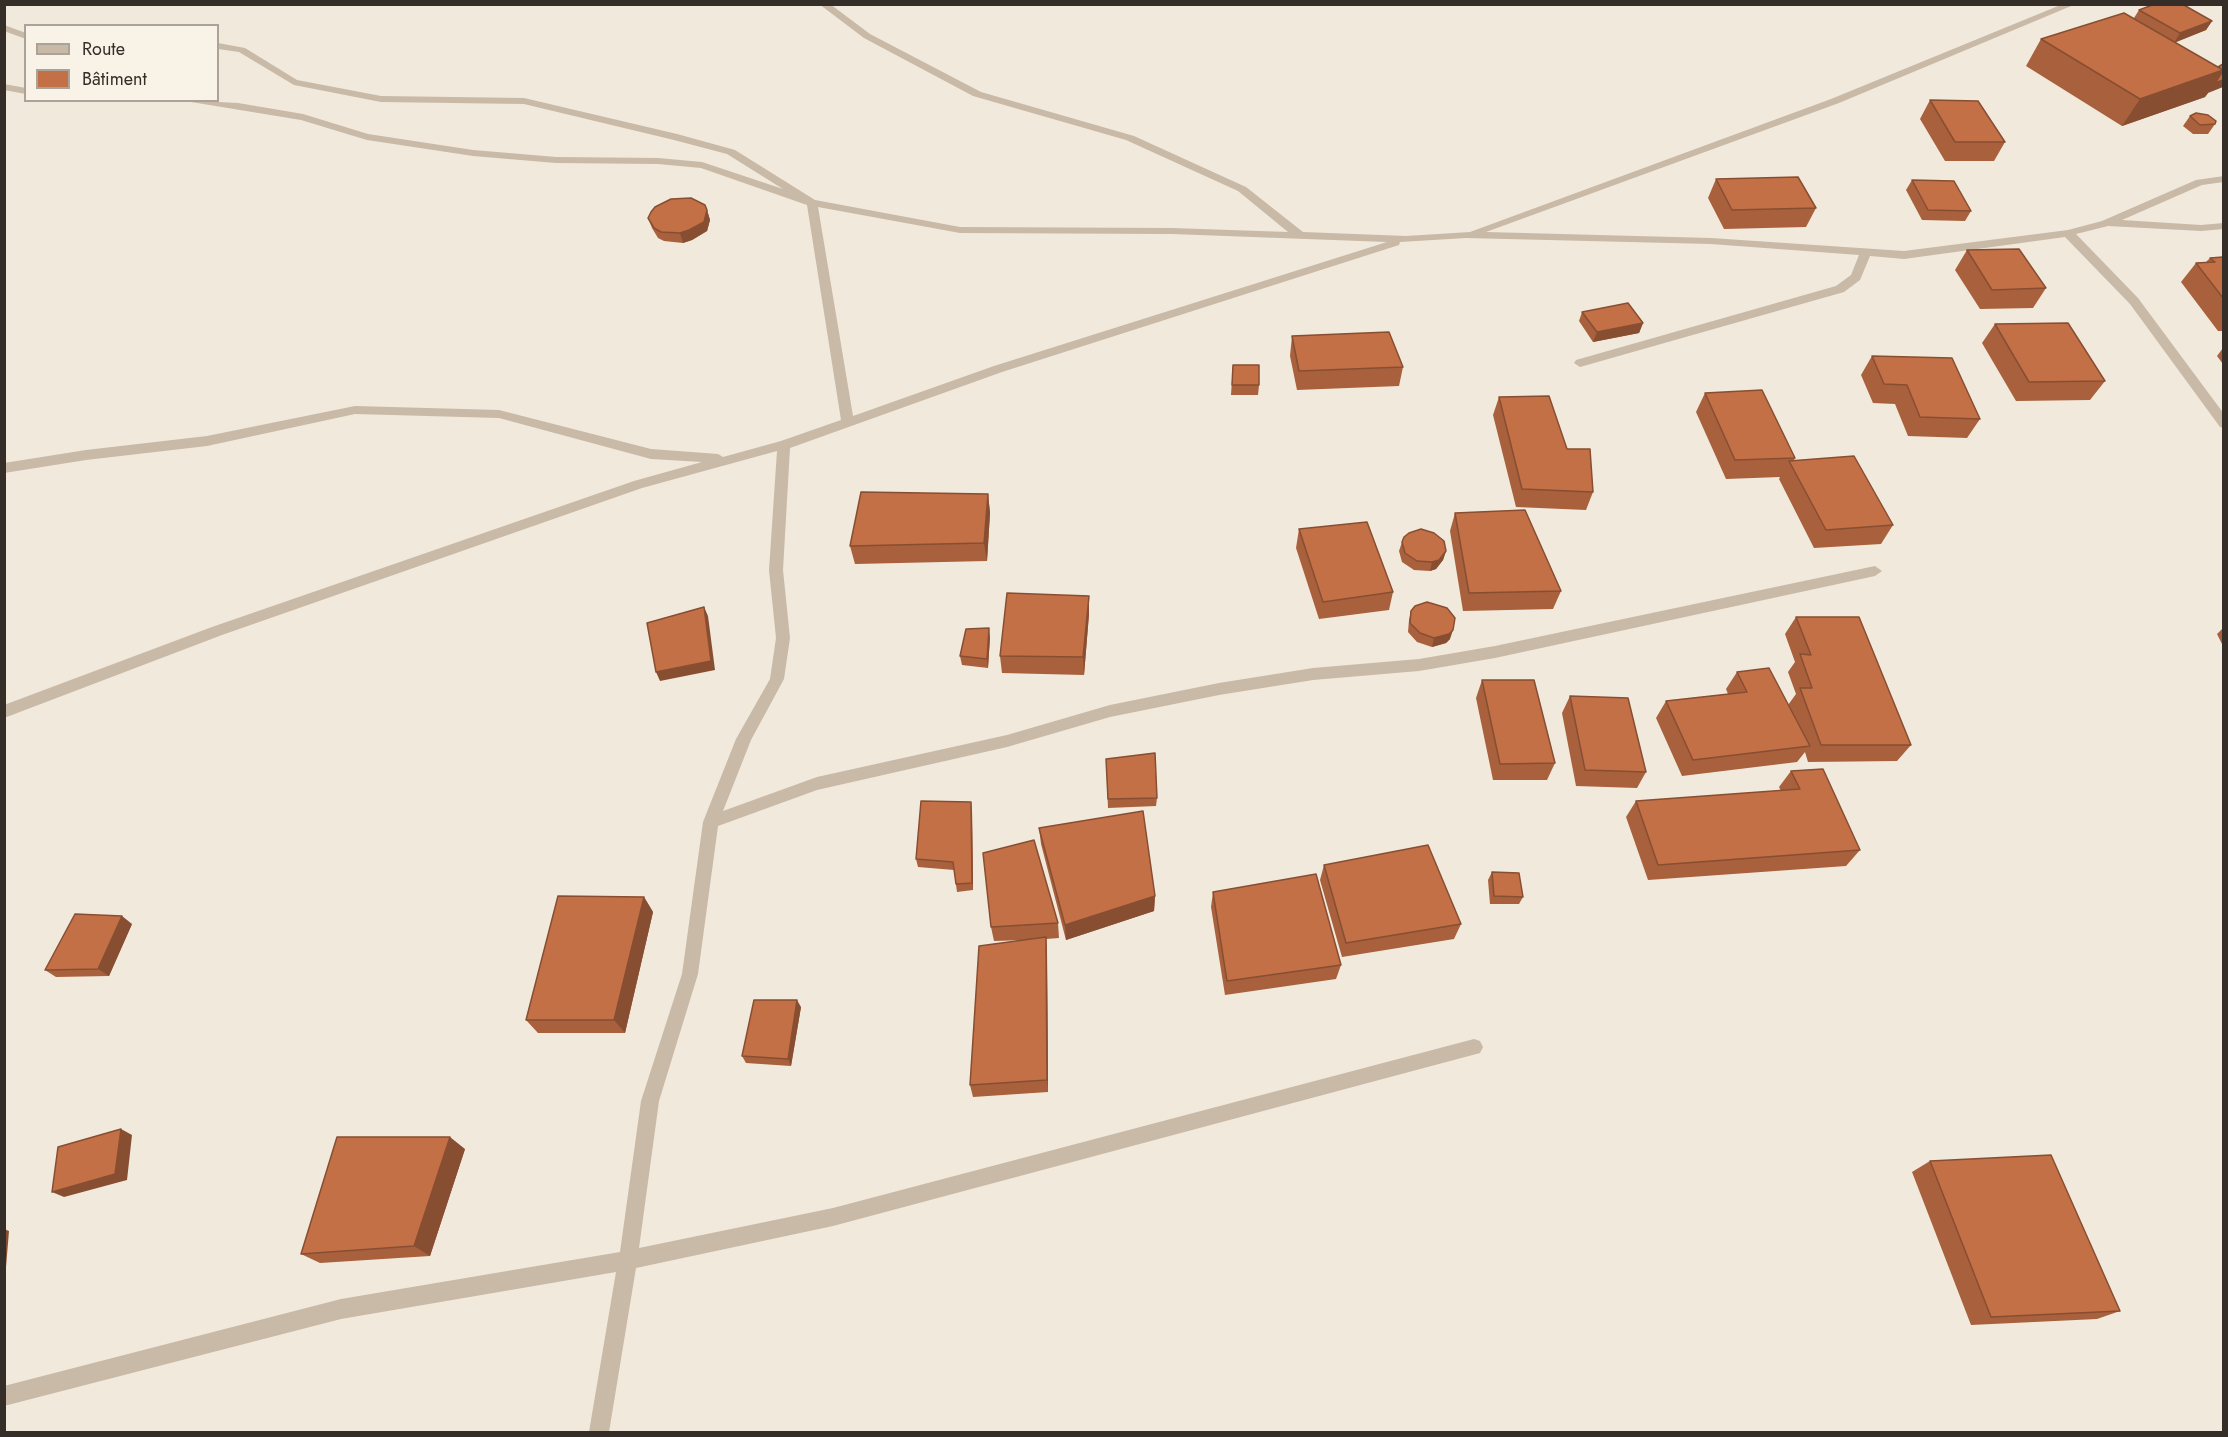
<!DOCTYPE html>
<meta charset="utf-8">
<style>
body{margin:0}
#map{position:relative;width:2228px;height:1437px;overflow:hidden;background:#f1e9db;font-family:Jost,sans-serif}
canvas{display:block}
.frame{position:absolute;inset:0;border:6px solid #352d27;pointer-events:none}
.legend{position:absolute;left:24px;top:24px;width:195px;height:78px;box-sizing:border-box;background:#f9f2e7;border:2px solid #aba39a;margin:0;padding:8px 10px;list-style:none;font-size:18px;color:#352d27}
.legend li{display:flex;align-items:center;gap:12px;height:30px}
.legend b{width:30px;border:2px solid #aba39a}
</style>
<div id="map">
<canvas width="2228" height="1437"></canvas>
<div class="frame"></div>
<ul class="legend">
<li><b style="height:8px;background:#c9b9a7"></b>Route</li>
<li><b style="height:16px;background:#c37047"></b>Bâtiment</li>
</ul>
</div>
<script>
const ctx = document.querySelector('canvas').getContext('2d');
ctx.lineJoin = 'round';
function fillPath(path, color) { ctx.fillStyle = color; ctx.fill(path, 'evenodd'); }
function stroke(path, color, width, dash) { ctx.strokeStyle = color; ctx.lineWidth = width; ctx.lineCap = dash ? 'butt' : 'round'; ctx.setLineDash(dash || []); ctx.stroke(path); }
const street = new Path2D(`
 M 819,4 L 830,4 L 870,34 L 981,92 L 1134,136 L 1246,187 L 1303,232 L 1406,236 L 1470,232 L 1831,99 L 2063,4 L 2076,4 L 1839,103 L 1486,232 L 1711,238 L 1904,251 L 2068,230 L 2102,221 L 2196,180 L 2224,176 L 2224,182 L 2202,185 L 2122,220 L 2201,225 L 2224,223 L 2224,229 L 2201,231 L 2108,226 L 2076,234 L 2138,298 L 2224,414 L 2224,428 L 2220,427 L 2130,304 L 2065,237 L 1904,259 L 1870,256 L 1860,280 L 1844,292 L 1580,367 L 1574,363 L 1576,360 L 1836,286 L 1851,275 L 1859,255 L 1711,244 L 1466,238 L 1400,242 L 1399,245 L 1002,372 L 790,448 L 783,570 L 790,638 L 784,679 L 751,740 L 723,811 L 817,777 L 1007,735 L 1110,705 L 1219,683 L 1313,668 L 1419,659 L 1495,646 L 1875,566 L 1882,571 L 1875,576 L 1495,658 L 1419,671 L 1313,680 L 1219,695 L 1110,717 L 1007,747 L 817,790 L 718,826 L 698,974 L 659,1101 L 639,1248 L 833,1208 L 1474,1039 L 1480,1041 L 1483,1047 L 1480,1053 L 833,1226 L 636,1268 L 609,1432 L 589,1432 L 616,1272 L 341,1319 L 4,1406 L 4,1386 L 341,1299 L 620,1252 L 641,1101 L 682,974 L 703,822 L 736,739 L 770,679 L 776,638 L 769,570 L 777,451 L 642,488 L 222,635 L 4,718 L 4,705 L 212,627 L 634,481 L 702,462 L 651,459 L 499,418 L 355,414 L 207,446 L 86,460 L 4,473 L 4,463 L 86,450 L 207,436 L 355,406 L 499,410 L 651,449 L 718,454 L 723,457 L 781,441 L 841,420 L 807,205 L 701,168 L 658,164 L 556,163 L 473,156 L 367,140 L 301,120 L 179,100 L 238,103 L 303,114 L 368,134 L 473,150 L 556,157 L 658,158 L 702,162 L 783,189 L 727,154 L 674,140 L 524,104 L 381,102 L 294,85 L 239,52 L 218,49 L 218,43 L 245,48 L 297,80 L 381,96 L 524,98 L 677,134 L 735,150 L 815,200 L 960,227 L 1172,228 L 1288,232 L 1238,191 L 1126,140 L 973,96 L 864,38 ZM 818,207 L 960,233 L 1172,234 L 1387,242 L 994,366 L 853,416 Z
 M 4,25 L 26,33 L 26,39 L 4,31 Z
 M 4,84 L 26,88 L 26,94 L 4,90 Z`);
const wall = new Path2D(`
 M 2139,10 L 2212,21 L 2206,30 L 2175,42 L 2208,93 L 2205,97 L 2122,126 L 2026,66 L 2041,39 L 2134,18 Z
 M 1930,100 L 2005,142 L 1994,161 L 1945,161 L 1920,119 Z
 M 2190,116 L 2215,124 L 2208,134 L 2193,134 L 2183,126 Z
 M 1716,179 L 1816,208 L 1806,227 L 1724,229 L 1708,198 Z
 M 1912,180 L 1971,211 L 1965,221 L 1922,220 L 1906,190 Z
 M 707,210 L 710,220 L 707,231 L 692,240 L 683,243 L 664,241 L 658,238 L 652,228 L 648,218 Z
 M 1967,250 L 2046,288 L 2033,308 L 1980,309 L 1955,270 Z
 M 2223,257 L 2223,331 L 2218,331 L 2181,282 L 2196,263 L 2206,262 L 2210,258 Z
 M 1582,312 L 1643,323 L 1639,333 L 1593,342 L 1579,321 Z
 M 1995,324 L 2105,381 L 2090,400 L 2016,401 L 1982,343 Z
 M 1292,336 L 1403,367 L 1399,386 L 1297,390 L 1290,356 Z
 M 2223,348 L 2223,364 L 2217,356 Z
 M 1872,356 L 1980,419 L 1967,438 L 1908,436 L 1895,404 L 1873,403 L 1861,375 Z
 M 1233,365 L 1259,385 L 1258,395 L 1231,395 Z
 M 1705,393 L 1795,458 L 1794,460 L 1893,525 L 1881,544 L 1814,548 L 1779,479 L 1780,477 L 1726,479 L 1696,412 Z
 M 1499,397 L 1567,449 L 1593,492 L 1586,510 L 1516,507 L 1493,415 Z
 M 988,494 L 990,513 L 987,561 L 855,564 L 850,546 Z
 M 1455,513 L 1561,591 L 1553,609 L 1463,611 L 1450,531 Z
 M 1299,529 L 1393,592 L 1389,610 L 1319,619 L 1296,548 Z
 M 1402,542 L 1446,551 L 1443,560 L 1436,569 L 1430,571 L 1414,570 L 1402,562 L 1399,551 Z
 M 1411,611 L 1450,639 L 1446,643 L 1432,647 L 1417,642 L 1408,632 L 1409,620 Z
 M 1089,614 L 1084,675 L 1002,673 L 1000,656 Z
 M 1796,617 L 1911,745 L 1897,761 L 1808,762 L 1805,752 L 1797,762 L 1682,776 L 1656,718 L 1666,701 L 1728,694 L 1726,689 L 1737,672 L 1788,705 L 1796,694 L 1788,672 L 1795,662 L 1785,634 Z
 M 2223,628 L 2223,646 L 2217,634 Z
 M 990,637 L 988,668 L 962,665 L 960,656 Z
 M 1482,680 L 1555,763 L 1547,780 L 1493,780 L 1476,698 Z
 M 1570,696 L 1646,772 L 1637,788 L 1576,786 L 1562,713 Z
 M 1106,759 L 1157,798 L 1156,806 L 1108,808 Z
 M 1791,771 L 1860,850 L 1846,866 L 1648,880 L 1626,817 L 1636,801 L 1781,791 L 1779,787 Z
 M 972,810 L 973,890 L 957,892 L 954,870 L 918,867 L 916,859 Z
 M 1039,828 L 1155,896 L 1154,911 L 1066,940 L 1041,844 Z
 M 1324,865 L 1461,924 L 1454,939 L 1342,957 L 1320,880 Z
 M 1492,872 L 1523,897 L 1519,904 L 1490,904 L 1488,880 Z
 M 1213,892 L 1341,965 L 1336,979 L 1225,995 L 1211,907 Z
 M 644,897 L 653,912 L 625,1033 L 538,1033 L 526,1020 Z
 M 1058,923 L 1059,938 L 1046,939 L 1047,952 L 1048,1092 L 973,1097 L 970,1085 L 1026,940 L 994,941 L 991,927 Z
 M 132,924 L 109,976 L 56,977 L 45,970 Z
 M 801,1007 L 791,1066 L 746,1063 L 742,1056 Z
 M 465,1149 L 430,1256 L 320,1263 L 301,1254 Z
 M 1930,1161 L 2120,1311 L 2097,1319 L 1971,1325 L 1912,1172 Z`);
const shadedWall = new Path2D(`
 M 2212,21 L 2206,30 L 2174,43 L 2180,33 Z
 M 2223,70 L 2223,87 L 2208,93 L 2205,97 L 2122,126 L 2140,99 Z
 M 707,210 L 710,220 L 707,231 L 692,240 L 683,243 L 680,233 Z
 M 1643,323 L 1639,333 L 1593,342 L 1597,332 Z
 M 988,494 L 990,513 L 987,561 L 984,543 Z
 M 1446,551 L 1443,560 L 1436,569 L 1430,571 L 1432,562 Z
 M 1089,596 L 1089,614 L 1084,675 L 1083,657 Z
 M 704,607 L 708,616 L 715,670 L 660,681 L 656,672 Z
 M 989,628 L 990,637 L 988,668 L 987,659 Z
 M 1453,630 L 1450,639 L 1446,643 L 1432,647 L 1434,638 Z
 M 971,802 L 972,810 L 973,890 L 972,883 Z
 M 1155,896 L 1154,911 L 1066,940 L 1065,925 Z
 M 644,897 L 653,912 L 625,1033 L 614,1020 Z
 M 122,916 L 132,924 L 109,976 L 98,969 Z
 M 1046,937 L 1047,952 L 1048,1092 L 1047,1080 Z
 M 797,1000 L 801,1007 L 791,1066 L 788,1059 Z
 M 121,1129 L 132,1135 L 127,1180 L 64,1197 L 52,1192 Z
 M 450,1137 L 465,1149 L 430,1256 L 414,1246 Z
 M 4,1229 L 9,1231 L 4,1291 Z`);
const building = new Path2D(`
 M 2155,4 L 2182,4 L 2212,21 L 2180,33 L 2139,10 Z
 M 2124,13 L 2223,70 L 2140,99 L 2041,39 Z
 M 2223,64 L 2223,70 L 2218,67 Z
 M 2223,71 L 2223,80 L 2215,83 Z
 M 1930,100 L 1978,101 L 2005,142 L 1955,142 Z
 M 2196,113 L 2208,115 L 2216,121 L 2215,124 L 2200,125 L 2190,116 Z
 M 1798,177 L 1816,208 L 1732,210 L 1716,179 Z
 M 1912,180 L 1954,181 L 1971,211 L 1928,210 Z
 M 691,198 L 705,205 L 707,210 L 704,222 L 689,230 L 680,233 L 661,232 L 654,228 L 648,218 L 651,212 L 655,207 L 671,199 Z
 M 2019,249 L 2046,288 L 1992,290 L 1967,250 Z
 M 2223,257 L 2223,298 L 2196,263 L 2215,262 L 2210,258 Z
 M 1628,303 L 1643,323 L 1597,332 L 1582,312 Z
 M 2068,323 L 2105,381 L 2029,382 L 1995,324 Z
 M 1389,332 L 1403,367 L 1299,371 L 1292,336 Z
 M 1872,356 L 1952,358 L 1980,419 L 1920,417 L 1907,385 L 1884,384 Z
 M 1233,365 L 1259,365 L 1259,385 L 1232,385 Z
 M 1762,390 L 1795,458 L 1735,460 L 1705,393 Z
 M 1549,396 L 1567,449 L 1590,449 L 1593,492 L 1522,489 L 1499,397 Z
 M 1854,456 L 1893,525 L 1826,530 L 1789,461 Z
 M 861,492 L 988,494 L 984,543 L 850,546 Z
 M 1525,510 L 1561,591 L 1469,593 L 1455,513 Z
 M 1367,522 L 1393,592 L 1323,602 L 1299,529 Z
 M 1421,529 L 1434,533 L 1444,541 L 1446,551 L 1439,560 L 1432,562 L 1417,561 L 1405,553 L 1402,542 L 1404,537 L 1409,533 Z
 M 1007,593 L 1089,596 L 1083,657 L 1000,656 Z
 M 1427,602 L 1447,608 L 1455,618 L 1453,630 L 1449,634 L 1434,638 L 1420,633 L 1410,623 L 1411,611 L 1415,606 Z
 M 704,607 L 711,661 L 656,672 L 647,623 Z
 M 1796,617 L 1859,617 L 1911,745 L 1821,745 L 1800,688 L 1812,688 L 1800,654 L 1811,655 Z
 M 989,628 L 987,659 L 960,656 L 966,629 Z
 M 1769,668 L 1810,746 L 1693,760 L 1666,701 L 1747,692 L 1737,672 Z
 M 1482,680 L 1534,680 L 1555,763 L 1500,764 Z
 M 1570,696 L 1628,698 L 1646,772 L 1585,770 Z
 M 1155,753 L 1157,798 L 1108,799 L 1106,759 Z
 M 1823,769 L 1860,850 L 1658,865 L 1636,801 L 1800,789 L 1791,771 Z
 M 921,801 L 971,802 L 972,883 L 956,884 L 953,862 L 916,859 Z
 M 1143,811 L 1155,896 L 1065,925 L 1039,828 Z
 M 1034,840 L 1058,923 L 991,927 L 983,853 Z
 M 1428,845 L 1461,924 L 1346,943 L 1324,865 Z
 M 1492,872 L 1519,873 L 1523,897 L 1494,896 Z
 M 1316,874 L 1341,965 L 1227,981 L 1213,892 Z
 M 558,896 L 644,897 L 614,1020 L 526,1020 Z
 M 75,914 L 122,916 L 98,969 L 45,970 Z
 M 1046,937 L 1047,1080 L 970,1085 L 979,946 Z
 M 754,1000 L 797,1000 L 788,1059 L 742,1056 Z
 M 121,1129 L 115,1174 L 52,1192 L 58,1147 Z
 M 337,1137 L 450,1137 L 414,1246 L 301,1254 Z
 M 2051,1155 L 2120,1311 L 1991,1317 L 1930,1161 Z`);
fillPath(street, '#c9b9a7');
fillPath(wall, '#a8603d');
fillPath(shadedWall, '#884e32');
fillPath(building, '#c37047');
stroke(building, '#884e32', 1.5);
</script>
